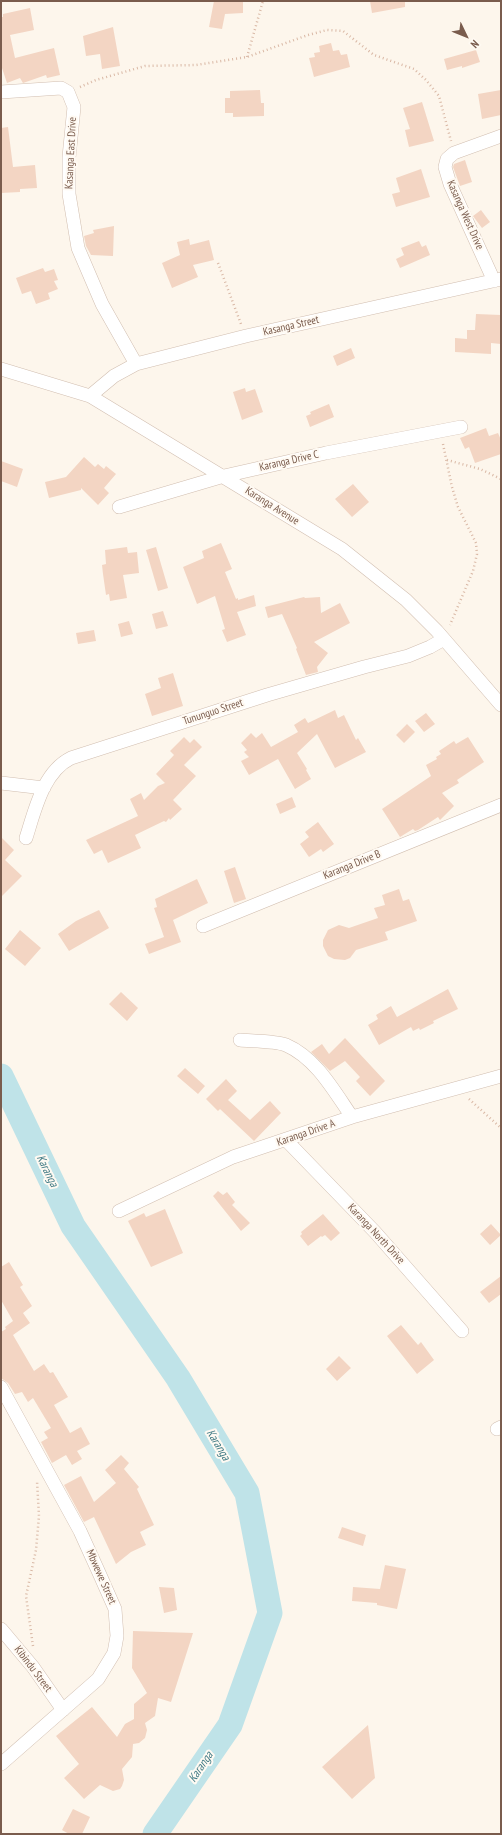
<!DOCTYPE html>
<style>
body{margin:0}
#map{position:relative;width:502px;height:1835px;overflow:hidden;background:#fdf6ec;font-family:"PT Sans Narrow",sans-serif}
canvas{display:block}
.frame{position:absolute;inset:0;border:2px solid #7a5c4d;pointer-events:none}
.north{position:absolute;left:446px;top:16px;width:40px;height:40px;-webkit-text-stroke:3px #fffaf3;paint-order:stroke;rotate:133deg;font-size:11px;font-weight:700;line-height:16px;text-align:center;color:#7a5c4d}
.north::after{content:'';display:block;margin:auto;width:14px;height:18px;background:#7a5c4d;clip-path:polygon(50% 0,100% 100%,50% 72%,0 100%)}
</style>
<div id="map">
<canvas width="502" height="1835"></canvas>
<div class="frame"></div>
<div class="north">N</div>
</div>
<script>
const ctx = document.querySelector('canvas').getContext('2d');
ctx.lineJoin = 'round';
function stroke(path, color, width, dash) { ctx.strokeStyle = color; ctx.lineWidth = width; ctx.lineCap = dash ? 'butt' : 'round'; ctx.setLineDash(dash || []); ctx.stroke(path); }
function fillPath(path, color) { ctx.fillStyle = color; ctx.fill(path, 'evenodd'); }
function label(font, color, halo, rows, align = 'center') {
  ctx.font = font + ' "PT Sans Narrow",sans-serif'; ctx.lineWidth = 4; ctx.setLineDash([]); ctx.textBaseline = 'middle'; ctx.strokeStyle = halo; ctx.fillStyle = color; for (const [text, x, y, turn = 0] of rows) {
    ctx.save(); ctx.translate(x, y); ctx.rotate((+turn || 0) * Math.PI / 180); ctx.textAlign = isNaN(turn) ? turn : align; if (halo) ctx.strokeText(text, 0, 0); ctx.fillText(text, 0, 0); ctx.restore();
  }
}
const river = new Path2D(`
 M 1,1076 L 73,1226 L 178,1378 L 247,1493 L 270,1613 L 230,1725 L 155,1834`);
const building = new Path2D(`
 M 214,1 L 243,1 L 243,13 L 225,14 L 222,29 L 209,27 Z
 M 370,1 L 405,1 L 405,7 L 372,13 Z
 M 30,8 L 34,30 L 10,35 L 15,58 L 54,48 L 60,75 L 47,78 L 46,75 L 23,83 L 20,78 L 7,83 L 1,65 L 1,17 L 3,17 L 3,14 Z
 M 113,27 L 120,66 L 102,69 L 100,54 L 86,56 L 83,36 Z
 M 331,43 L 333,51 L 339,50 L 341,55 L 347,54 L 350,67 L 314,77 L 309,58 L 315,57 L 314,53 L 320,52 L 319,46 Z
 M 476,50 L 480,62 L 462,68 L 462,66 L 447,70 L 444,59 Z
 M 260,90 L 261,103 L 264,103 L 264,116 L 233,117 L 233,113 L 225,113 L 225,98 L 230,98 L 230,91 Z
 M 501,90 L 501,115 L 482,119 L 478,94 Z
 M 422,102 L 434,141 L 409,147 L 405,130 L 410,129 L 403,108 Z
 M 8,127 L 13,167 L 35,165 L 37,188 L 20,189 L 20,192 L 1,193 L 1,128 Z
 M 465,160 L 472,182 L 460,186 L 453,167 L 454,164 Z
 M 421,169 L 430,197 L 396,207 L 392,194 L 400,192 L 396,178 Z
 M 481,210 L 490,222 L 482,228 L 473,216 Z
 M 114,226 L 113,256 L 91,255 L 86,246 L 84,236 L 94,233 L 93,230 Z
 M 189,239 L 190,245 L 209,240 L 214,260 L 193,265 L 198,277 L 172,288 L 162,263 L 180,255 L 177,242 Z
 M 419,241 L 422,247 L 426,245 L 430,255 L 400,268 L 396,259 L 404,255 L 401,248 Z
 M 43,268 L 45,272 L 54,269 L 58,280 L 54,281 L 58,289 L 48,293 L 50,299 L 36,304 L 31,291 L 22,294 L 16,278 Z
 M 476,314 L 501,315 L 501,344 L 491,343 L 491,354 L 455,352 L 455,338 L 467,339 L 467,330 L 475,330 Z
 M 351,348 L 355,358 L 337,366 L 333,356 Z
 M 245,388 L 246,392 L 255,389 L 263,412 L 242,420 L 233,392 Z
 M 329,404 L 334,417 L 310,427 L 306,416 L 311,414 L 310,412 Z
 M 486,428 L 489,436 L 498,433 L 501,440 L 501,454 L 475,463 L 469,447 L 465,449 L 460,438 Z
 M 84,457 L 95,467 L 98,464 L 104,469 L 106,466 L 116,474 L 104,488 L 109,493 L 98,505 L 81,488 L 81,490 L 49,498 L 45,482 L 66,477 Z
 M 1,461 L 23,469 L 17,487 L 1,481 Z
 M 353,484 L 369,502 L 352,517 L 335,499 Z
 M 221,543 L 232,569 L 225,572 L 236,599 L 238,598 L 238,600 L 254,595 L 256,606 L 237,612 L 246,635 L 227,642 L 222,630 L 225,629 L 215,596 L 197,604 L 183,567 L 204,558 L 202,551 Z
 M 127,547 L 128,553 L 137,552 L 139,573 L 123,575 L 127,598 L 110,601 L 109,594 L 106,595 L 103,574 L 102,565 L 106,564 L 105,550 Z
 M 156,547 L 168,588 L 158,591 L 146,550 Z
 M 304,597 L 305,598 L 320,597 L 321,613 L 340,603 L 350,623 L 314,642 L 328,653 L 317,667 L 318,672 L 306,675 L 296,649 L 297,648 L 282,614 L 268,618 L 265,607 Z
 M 163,611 L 168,626 L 156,629 L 152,614 Z
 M 129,621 L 133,634 L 121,637 L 118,624 Z
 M 94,630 L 96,641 L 78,644 L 76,633 Z
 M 173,673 L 183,706 L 152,716 L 145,694 L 161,688 L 158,678 Z
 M 335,710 L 338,718 L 344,715 L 356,740 L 358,738 L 366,752 L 335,768 L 317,734 L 297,753 L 307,769 L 306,770 L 311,779 L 295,789 L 278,759 L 249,775 L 241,761 L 249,757 L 244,752 L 247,750 L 241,743 L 251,733 L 256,738 L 262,733 L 271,747 L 298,732 L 294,725 L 305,718 L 308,723 Z
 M 426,713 L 435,724 L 424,732 L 415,721 Z
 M 407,724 L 415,732 L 404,743 L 396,735 Z
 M 184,737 L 190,743 L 194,739 L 202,747 L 184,765 L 196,776 L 173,800 L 182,809 L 170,820 L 169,818 L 166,822 L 164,821 L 135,835 L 141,848 L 108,863 L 102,850 L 94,854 L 86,840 L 138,816 L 130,799 L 141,793 L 144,800 L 158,786 L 165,783 L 156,774 L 174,755 L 170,751 Z
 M 468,737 L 484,762 L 457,780 L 459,783 L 442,793 L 454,806 L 440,820 L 438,817 L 418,830 L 415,831 L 413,829 L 400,837 L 382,809 L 431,776 L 426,765 L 437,759 L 436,757 L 441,754 L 439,751 L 454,741 L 456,744 Z
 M 292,797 L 296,807 L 280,814 L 276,804 Z
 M 318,822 L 334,844 L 323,852 L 321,849 L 309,857 L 300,844 L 309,837 L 305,832 Z
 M 1,837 L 14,850 L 5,860 L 22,876 L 1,897 Z
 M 235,867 L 246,899 L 234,903 L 224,871 Z
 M 197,879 L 208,903 L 173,920 L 181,942 L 149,954 L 145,944 L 164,937 L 154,908 L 157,907 L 155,899 Z
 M 399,889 L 403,901 L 409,899 L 417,921 L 385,932 L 388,940 L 356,950 L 350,958 L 345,960 L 334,959 L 328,956 L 323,946 L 323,940 L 328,930 L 339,925 L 349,928 L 378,918 L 374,908 L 385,905 L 382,895 Z
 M 99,910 L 109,928 L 69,951 L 58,934 L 76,921 Z
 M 20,930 L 41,948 L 25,966 L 5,949 Z
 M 448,989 L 458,1009 L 433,1021 L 434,1023 L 420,1030 L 419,1028 L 413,1031 L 411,1027 L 379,1045 L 368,1025 L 378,1019 L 376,1015 L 391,1006 L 397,1017 Z
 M 121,992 L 138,1008 L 127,1021 L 109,1004 Z
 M 345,1038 L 385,1081 L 370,1096 L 356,1081 L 360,1077 L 345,1061 L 330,1071 L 311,1052 L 322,1044 L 329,1054 Z
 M 185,1068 L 205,1086 L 198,1094 L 177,1076 Z
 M 226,1079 L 237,1091 L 228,1100 L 250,1120 L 270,1101 L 281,1113 L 254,1141 L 220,1109 L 218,1111 L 206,1099 Z
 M 218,1191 L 223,1195 L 227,1192 L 235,1202 L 232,1205 L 250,1223 L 241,1231 L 213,1196 Z
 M 165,1209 L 183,1253 L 151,1267 L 128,1221 L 144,1213 L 146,1217 Z
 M 323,1214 L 340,1233 L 331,1241 L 325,1235 L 322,1237 L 321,1236 L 308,1246 L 300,1236 L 302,1234 L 301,1232 Z
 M 491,1224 L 501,1235 L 490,1245 L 480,1234 Z
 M 9,1262 L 23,1285 L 20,1287 L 32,1306 L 23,1313 L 30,1323 L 13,1335 L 34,1371 L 44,1364 L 50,1373 L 53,1372 L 68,1397 L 54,1405 L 70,1433 L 81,1427 L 90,1444 L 77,1451 L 82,1459 L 72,1465 L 66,1455 L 52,1463 L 41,1442 L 48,1438 L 44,1432 L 51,1428 L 33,1398 L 28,1402 L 22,1392 L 15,1394 L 8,1383 L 1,1378 L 1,1332 L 6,1329 L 5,1327 L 13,1321 L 1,1300 L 1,1267 Z
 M 501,1276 L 501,1294 L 489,1303 L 480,1292 Z
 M 401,1325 L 418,1345 L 421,1342 L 434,1360 L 417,1374 L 387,1336 Z
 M 339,1356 L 351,1368 L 337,1381 L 326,1369 Z
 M 121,1455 L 129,1463 L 124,1469 L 139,1487 L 137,1489 L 154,1525 L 140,1532 L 146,1545 L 131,1552 L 116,1564 L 94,1517 L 84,1522 L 64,1485 L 81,1476 L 94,1502 L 116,1483 L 105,1470 Z
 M 342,1527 L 366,1535 L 363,1546 L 338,1538 Z
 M 385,1565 L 406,1569 L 397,1609 L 377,1605 L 377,1603 L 352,1601 L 353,1587 L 380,1589 Z
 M 159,1587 L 174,1588 L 177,1610 L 164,1613 Z
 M 133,1631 L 193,1633 L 171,1702 L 158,1698 L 155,1716 L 145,1723 L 147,1730 L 145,1738 L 139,1743 L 133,1744 L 132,1757 L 122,1769 L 124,1780 L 122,1786 L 120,1789 L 113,1791 L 100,1785 L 84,1799 L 64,1778 L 79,1764 L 56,1736 L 92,1707 L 117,1737 L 125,1724 L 134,1719 L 134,1704 L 147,1693 L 132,1668 Z
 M 368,1725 L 375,1778 L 352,1799 L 322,1767 Z
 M 73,1809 L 90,1817 L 82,1834 L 69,1834 L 62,1830 Z`);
const path = new Path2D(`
 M 247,57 L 263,1
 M 80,87 L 96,80 L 145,66 L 196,65 L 247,57 L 308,35 L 327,30 L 343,31 L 374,55 L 414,69 L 426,80 L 439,96 L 451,141
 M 218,263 L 241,324
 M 443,444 L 452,487 L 458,507 L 476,543 L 477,554 L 473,571 L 450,625
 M 447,460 L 480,469 L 501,479
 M 469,1099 L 501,1128
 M 33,1646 L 26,1596 L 36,1550 L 39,1516 L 37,1481`);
const minor = new Path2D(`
 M 1,92 L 61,88 L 68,92 L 74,107 L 69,157 L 69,194 L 78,248 L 102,304 L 136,364
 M 494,281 L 450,184 L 445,167 L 447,159 L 454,153 L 501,136
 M 1,369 L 90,396 L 342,549 L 406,600 L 437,631 L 501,705
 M 90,396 L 114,376 L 136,364 L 246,336 L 501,279
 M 119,507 L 224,476 L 326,453 L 461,427
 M 1,783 L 44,788
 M 26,838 C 35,810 43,772 71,758 L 267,695 L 364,667 L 408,656 L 430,647 L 444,639
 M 203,926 L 501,805
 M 240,1040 C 252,1041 277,1041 286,1045 C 316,1058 334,1091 352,1117
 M 286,1140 L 375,1232 L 462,1331
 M 119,1211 L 233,1157 L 352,1117 L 501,1076
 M 1,1387 L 80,1531 L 100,1575 L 115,1609 L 117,1636 L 114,1653 L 98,1679 L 1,1764
 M 497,1429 L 501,1427
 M 1,1629 L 33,1667 L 63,1710`);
const streetNames = [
 ["Kasanga East Drive",71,153,-87],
 ["Kasanga West Drive",465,215,66],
 ["Kasanga Street",291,326,-13],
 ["Karanga Drive C",289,461,-13],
 ["Karanga Avenue",272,506,32],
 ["Tununguo Street",213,712,-18],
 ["Karanga Drive B",352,865,-22],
 ["Karanga Drive A",306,1133,-19],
 ["Karanga North Drive",376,1234,47],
 ["Mbwewe Street",101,1577,66],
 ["Kibindu Street",33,1669,53]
];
const waterNames = [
 ["Karanga",47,1171,64],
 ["Karanga",218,1445,59],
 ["Karanga",201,1767,-56]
];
stroke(river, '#bfe3e8', 25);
fillPath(building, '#f3d5c3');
stroke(minor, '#d1beb0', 14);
stroke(path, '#d9b8a5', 2.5, [1, 3]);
stroke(minor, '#fff', 13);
label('11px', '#7a5c4d', '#fffaf3', streetNames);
label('italic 12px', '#437c86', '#fffaf3', waterNames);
</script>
